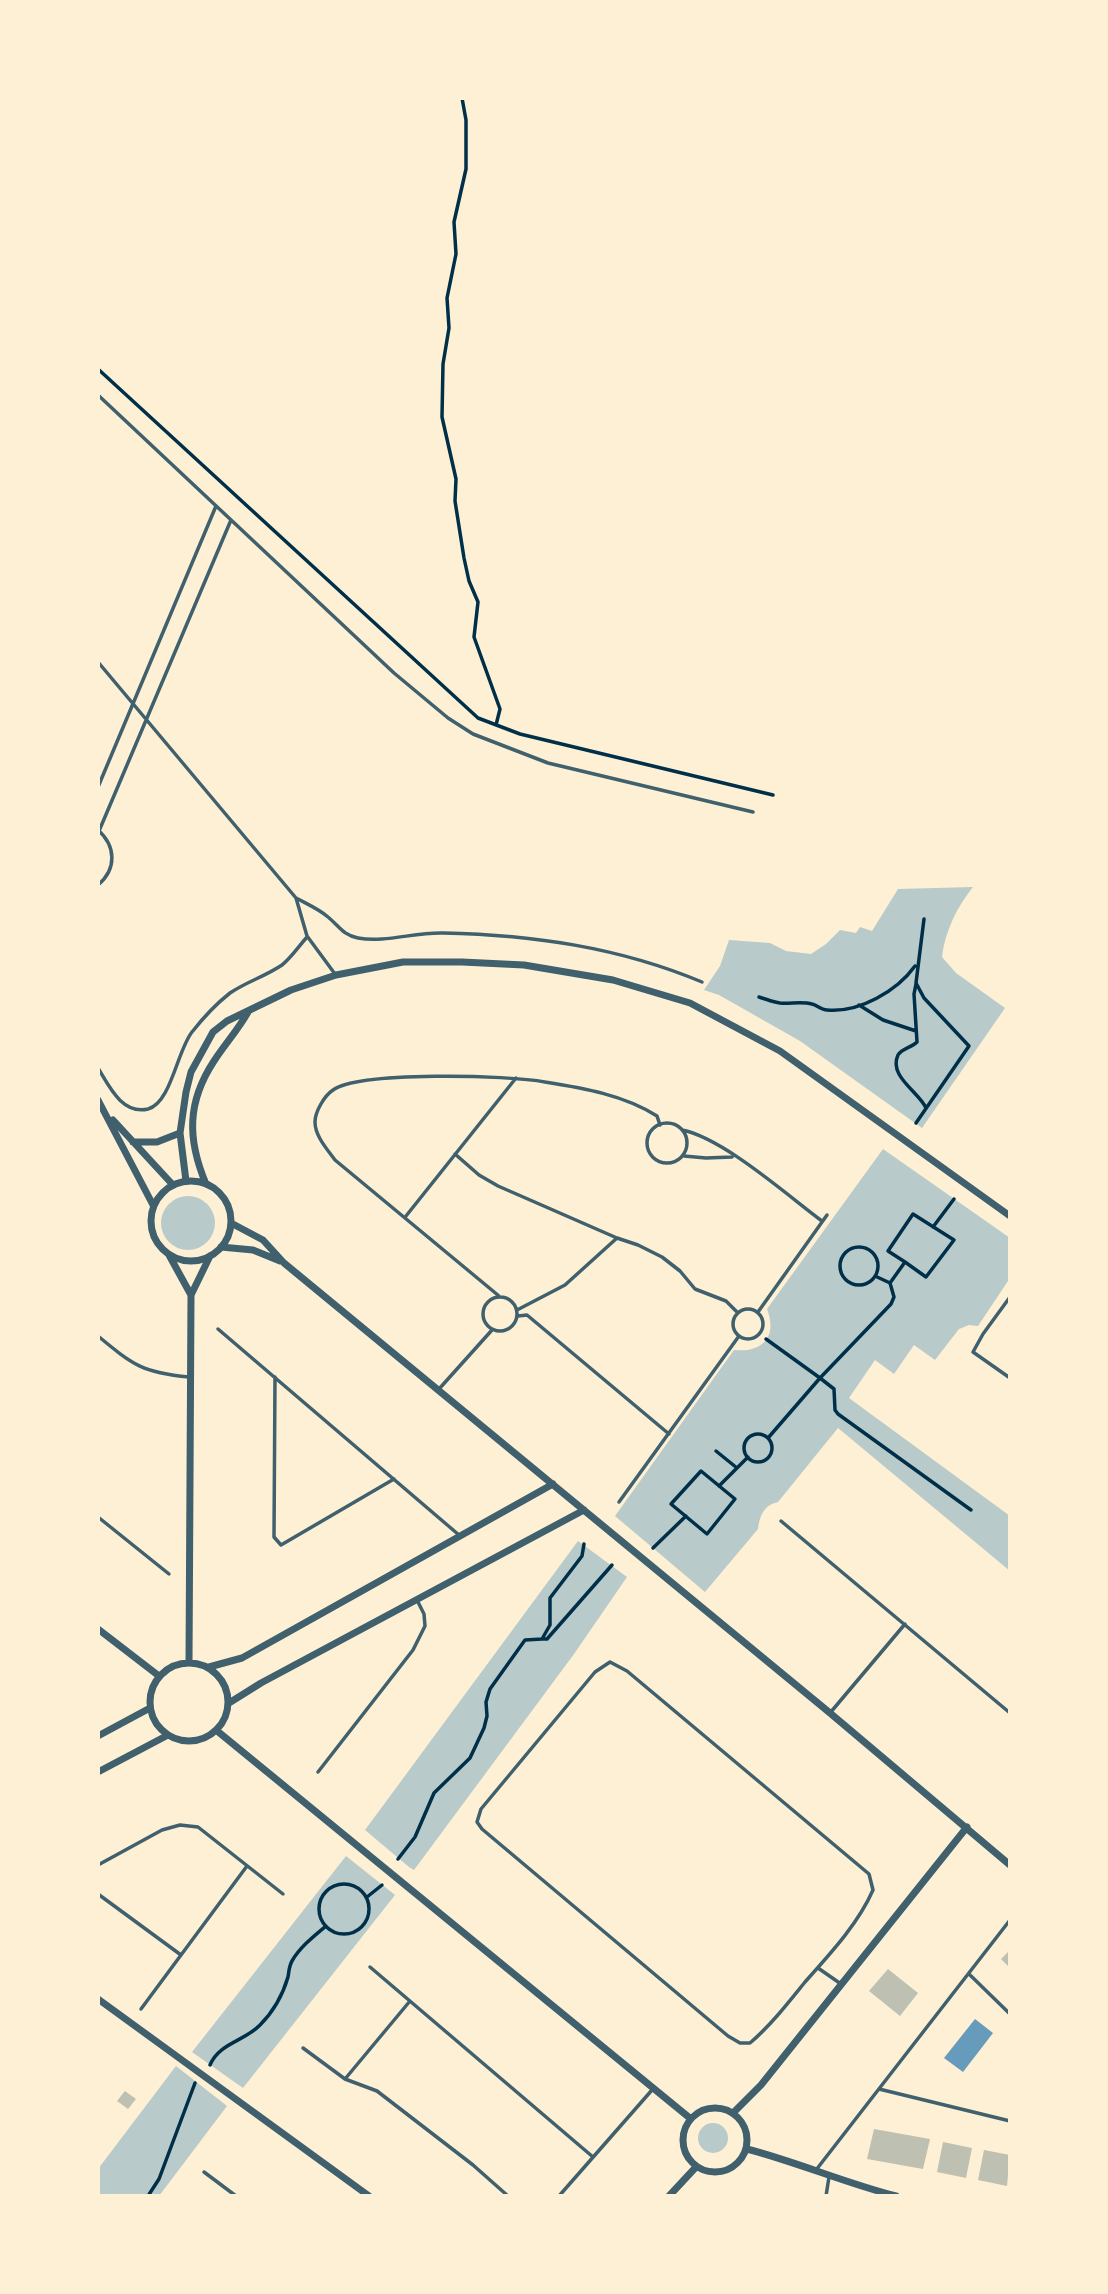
<!DOCTYPE html>
<style>
body{margin:0}
#map{position:relative;width:1108px;height:2294px;overflow:hidden;background:#fdf0d5;font-family:Lato,sans-serif}
canvas{display:block}
.frame{position:absolute;inset:0;border:100px solid #fdf0d5;pointer-events:none}
</style>
<div id="map">
<canvas width="1108" height="2294"></canvas>
<div class="frame"></div>
</div>
<script>
const ctx = document.querySelector('canvas').getContext('2d');
ctx.lineJoin = 'round';
function fillPath(path, color) { ctx.fillStyle = color; ctx.fill(path, 'evenodd'); }
function stroke(path, color, width, dash) { ctx.strokeStyle = color; ctx.lineWidth = width; ctx.lineCap = dash ? 'butt' : 'round'; ctx.setLineDash(dash || []); ctx.stroke(path); }
const green = new Path2D(`
 M 973,887 C 957,907 945,931 942,957 L 956,973 L 1005,1008 L 922,1128 L 800,1041 L 719,995 L 704,990 L 720,966 L 729,940 L 770,943 L 786,951 L 811,954 L 826,944 L 840,930 L 856,933 L 860,927 L 872,931 L 898,889 Z
 M 883,1149 L 1010,1238 L 1010,1278 L 978,1326 L 969,1325 L 959,1329 L 935,1360 L 914,1345 L 894,1374 L 875,1360 L 849,1398 L 1010,1516 L 1010,1571 L 838,1428 L 778,1502 C 764,1505 760,1515 758,1529 L 705,1592 L 615,1516 L 734,1350 C 762,1353 778,1337 767,1309 Z
 M161 1223a27 27 0 1 1 54 0a27 27 0 1 1-54 0Z
 M 578,1541 L 627,1577 L 574,1654 L 414,1870 L 409,1867 L 365,1830 Z
 M 346,1856 L 395,1895 L 243,2088 L 192,2052 Z
 M 176,2066 L 227,2106 L 159,2196 L 98,2196 L 98,2169 Z
 M698 2138a15 15 0 1 1 30 0a15 15 0 1 1-30 0Z`);
const water = new Path2D(`
 M 975,2019 L 993,2033 L 963,2072 L 944,2058 Z`);
const building = new Path2D(`
 M 1010,1950 L 1010,1968 L 1001,1959 Z
 M 888,1969 L 918,1993 L 900,2016 L 869,1991 Z
 M 125,2091 L 136,2099 L 128,2109 L 117,2101 Z
 M 874,2129 L 930,2139 L 923,2169 L 867,2159 Z
 M 943,2142 L 972,2148 L 966,2178 L 937,2172 Z
 M 984,2150 L 1010,2155 L 1007,2186 L 978,2180 Z`);
const path = new Path2D(`
 M 462,98 L 466,120 L 466,169 L 454,222 L 456,254 L 447,298 L 449,328 L 443,364 L 442,417 L 456,479 L 455,501 L 464,558 L 469,581 L 478,602 L 474,637 L 500,709 L 496,725
 M 98,369 L 478,718 L 520,734 L 773,795
 M 916,984 L 914,994 L 917,1042 C 911,1048 902,1048 898,1055 C 888,1076 919,1092 926,1108
 M 759,997 C 766,999 773,1002 780,1003 C 790,1004 802,1001 812,1004 C 817,1005 821,1010 827,1010 C 859,1013 897,991 915,966
 M 859,1005 L 883,1020 L 916,1031
 M 916,1123 L 969,1046 L 924,998 L 916,983 L 924,919
 M 933,1227 L 954,1199
 M840 1266a19 19 0 1 1 38 0a19 19 0 1 1-38 0Z
 M 890,1283 L 905,1262 L 888,1251 L 913,1214 L 954,1240 L 926,1277 L 905,1262
 M 766,1339 L 820,1378 L 891,1304 L 894,1297 L 890,1283 L 875,1276
 M744 1448a14 14 0 1 1 28 0a14 14 0 1 1-28 0Z
 M 768,1438 L 820,1378 L 834,1389 L 835,1410 L 838,1414 L 971,1510
 M 716,1451 L 737,1468
 M 701,1471 L 735,1499 L 707,1534 L 671,1504 Z
 M 719,1486 L 748,1457
 M 653,1548 L 686,1516
 M 542,1639 L 547,1639 L 612,1565
 M 398,1859 L 415,1837 L 434,1793 L 470,1758 L 484,1728 L 487,1716 L 486,1702 L 490,1689 L 525,1640 L 542,1639 L 550,1625 L 550,1598 L 582,1556 L 584,1544
 M319 1909a25 25 0 1 1 50 0a25 25 0 1 1-50 0Z
 M 367,1897 L 382,1885
 M 210,2065 C 219,2043 245,2041 260,2025 C 273,2012 283,1994 288,1977 C 289,1972 289,1966 292,1961 C 300,1947 314,1936 326,1926
 M 148,2196 L 159,2179 L 195,2083`);
const service = new Path2D(`
 M 98,395 L 394,673 L 448,718 L 473,734 L 548,763 L 753,812
 M 98,662 L 296,898 L 307,936 L 335,974
 M 98,787 L 216,506
 M 98,830 C 116,846 117,869 98,885
 M 99,831 L 231,520
 M 296,898 C 307,904 319,909 328,917 C 339,926 343,935 358,938 C 385,943 415,932 443,933 C 533,935 618,947 702,982
 M 98,1068 C 109,1086 122,1115 148,1109 C 171,1103 177,1051 192,1032 C 203,1018 216,1004 230,993 C 246,982 266,976 282,965 C 291,958 299,946 307,937
 M647 1143a20 20 0 1 1 40 0a20 20 0 1 1-40 0Z
 M 682,1130 C 723,1138 787,1195 822,1221
 M 455,1154 L 479,1175 L 498,1186 L 617,1238 L 638,1245 L 662,1257 L 680,1271 L 695,1289 L 726,1301 L 738,1313
 M 684,1156 L 706,1158 L 732,1157
 M 406,1216 L 516,1078
 M 499,1296 L 335,1160 C 327,1149 315,1136 315,1122 C 315,1112 324,1096 333,1090 C 359,1071 509,1075 545,1082 C 583,1088 624,1095 657,1116 L 660,1125
 M483 1314a17 17 0 1 1 34 0a17 17 0 1 1-34 0Z
 M 1010,1297 L 983,1334 L 973,1352 L 1010,1378
 M733 1324a15 15 0 1 1 30 0a15 15 0 1 1-30 0Z
 M 517,1310 L 565,1285 L 617,1238
 M 758,1312 L 827,1215
 M 518,1316 L 527,1315 L 669,1434
 M 218,1329 L 459,1535
 M 98,1336 C 133,1365 143,1373 189,1377
 M 275,1377 L 274,1537 L 281,1545 L 394,1479
 M 439,1389 L 492,1330
 M 619,1502 L 739,1336
 M 98,1517 L 169,1574
 M 781,1521 L 1010,1713
 M 610,1662 L 627,1671 L 869,1874 L 873,1890 C 858,1924 830,1954 805,1982 C 788,2003 771,2025 750,2043 L 740,2043 L 728,2036 L 482,1829 L 477,1822 L 481,1809 L 595,1672 Z
 M 830,1713 L 905,1624
 M 318,1772 L 413,1650 L 425,1626 L 424,1614 L 417,1600
 M 98,1865 L 162,1830 L 180,1825 L 198,1827 L 283,1894
 M 98,1894 L 181,1955
 M 370,1967 L 593,2157
 M 818,1968 L 841,1984
 M 969,1974 L 1010,2014
 M 141,2009 L 247,1866
 M 303,2048 L 345,2079 L 377,2091 L 473,2165 L 508,2196
 M 345,2079 L 410,2001
 M 879,2089 L 1010,2121
 M 816,2170 L 1010,1920
 M 204,2172 L 236,2196
 M 559,2196 L 652,2090
 M 826,2196 L 829,2177`);
const minor = new Path2D(`
 M 98,1100 L 153,1205
 M 113,1120 L 173,1185
 M 133,1142 L 157,1142 L 180,1133
 M151 1221a40 40 0 1 1 80 0a40 40 0 1 1-80 0Z
 M 186,1181 L 180,1133 L 186,1092 L 191,1072 L 213,1032 L 227,1021 L 291,990 L 336,975 L 403,962 L 462,962 L 524,965 L 613,980 L 690,1003 L 780,1051 L 1010,1216
 M 206,1184 C 187,1139 187,1102 214,1061 C 225,1044 238,1030 248,1012
 M 231,1223 L 263,1240 L 284,1263 L 830,1713 L 1010,1865
 M 221,1247 L 253,1250 L 280,1261
 M 169,1255 L 191,1295
 M 98,1629 L 159,1676
 M 189,1662 L 191,1295 L 210,1256
 M150 1702a39 39 0 1 1 78 0a39 39 0 1 1-78 0Z
 M 209,1667 L 242,1658 L 553,1484
 M 229,1703 L 261,1683 L 584,1510
 M 216,1730 L 691,2119
 M 98,1736 L 150,1708
 M 98,1772 L 168,1735
 M 98,1999 L 369,2196
 M683 2140a32 32 0 1 1 64 0a32 32 0 1 1-64 0Z
 M 733,2113 L 761,2085 L 967,1827
 M 747,2149 C 797,2162 845,2183 896,2196
 M 669,2196 L 696,2167`);
fillPath(green, '#b9caca');
fillPath(water, '#669bbc');
fillPath(building, '#bec0b2');
stroke(path, '#003049', 3.5);
stroke(service, '#3f606c', 3.5);
stroke(minor, '#3f606c', 7);
</script>
